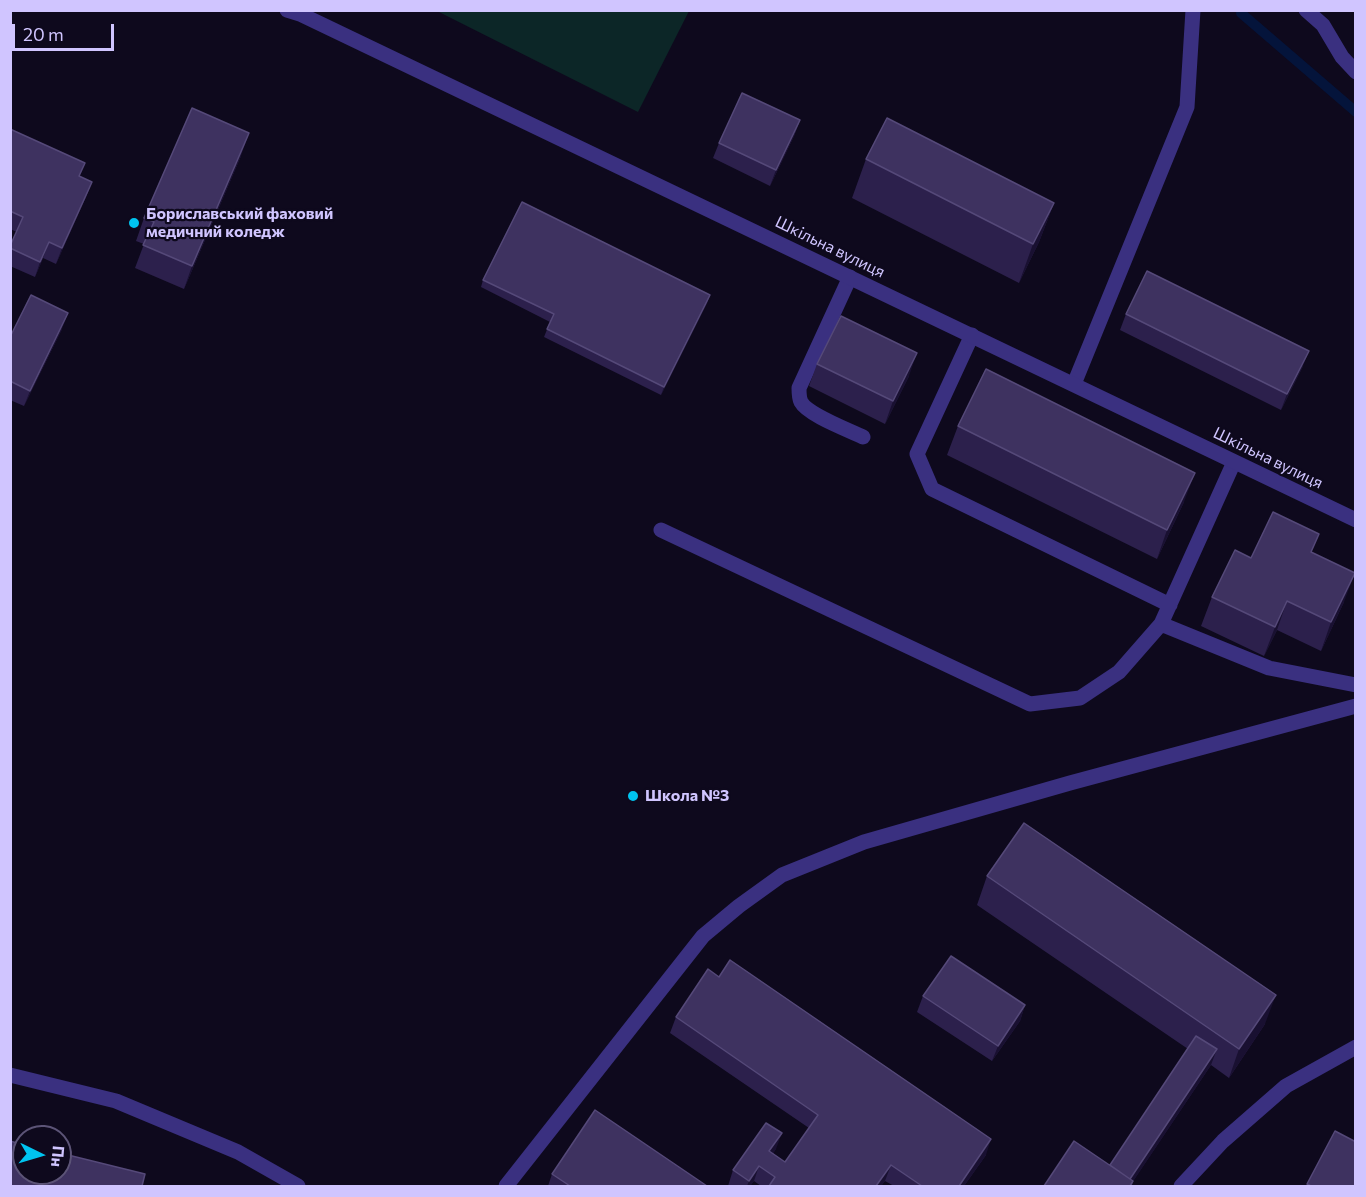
<!DOCTYPE html>
<meta charset="utf-8">
<style>
body{margin:0}
#map{position:relative;width:1366px;height:1197px;overflow:hidden;background:#0e091d;font-family:Commissioner,sans-serif}
canvas{display:block}
.frame{position:absolute;inset:0;border:12px solid #d0c5ff;pointer-events:none}
.north{position:absolute;left:12px;top:1125px;width:60px;height:60px;box-sizing:border-box;background:#0e091d;border:2px solid #5c5477;border-radius:50%;rotate:95deg;font-size:16px;font-weight:700;line-height:24px;text-align:center;color:#d0c5ff}
.north::after{content:'';display:block;margin:auto;width:21px;height:27px;background:#00c4f0;clip-path:polygon(50% 0,100% 100%,50% 72%,0 100%)}
.scale{position:absolute;left:12px;top:24px;width:102px;height:27px;box-sizing:border-box;border:3px solid #d0c5ff;border-top:0;padding-left:8px;font-size:18px;line-height:21px;white-space:nowrap;color:#d0c5ff;-webkit-text-stroke:4px #0e091d;paint-order:stroke}
</style>
<div id="map">
<canvas width="1366" height="1197"></canvas>
<div class="frame"></div>
<div class="north">Пн</div>
<div class="scale">20 m</div>
</div>
<script>
const ctx = document.querySelector('canvas').getContext('2d');
ctx.lineJoin = 'round';
function fillPath(path, color) { ctx.fillStyle = color; ctx.fill(path, 'evenodd'); }
function stroke(path, color, width, dash) { ctx.strokeStyle = color; ctx.lineWidth = width; ctx.lineCap = dash ? 'butt' : 'round'; ctx.setLineDash(dash || []); ctx.stroke(path); }
function label(font, color, halo, rows, align = 'center') {
  ctx.font = font + ' Commissioner,sans-serif'; ctx.lineWidth = 4.5; ctx.setLineDash([]); ctx.textBaseline = 'middle'; ctx.strokeStyle = halo; ctx.fillStyle = color; for (const [text, x, y, turn = 0] of rows) {
    ctx.save(); ctx.translate(x, y); ctx.rotate((+turn || 0) * Math.PI / 180); ctx.textAlign = isNaN(turn) ? turn : align; if (halo) ctx.strokeText(text, 0, 0); ctx.fillText(text, 0, 0); ctx.restore();
  }
}
const green = new Path2D(`
 M 437,11 L 689,10 L 689,11 L 638,112 Z`);
const stream = new Path2D(`
 M 1241,13 L 1356,112`);
const service = new Path2D(`
 M 1306,10 L 1323,25 L 1342,57 L 1356,72
 M 850,277 L 799,388 C 799,393 799,398 801,402 C 808,415 849,430 863,437
 M 972,335 L 917,454 L 932,489 L 1170,605
 M 1074,384 L 1187,107 L 1193,10
 M 661,530 L 1030,704 L 1080,698 L 1119,672 L 1161,624 L 1234,462
 M 1161,624 L 1269,668 L 1356,685
 M 506,1186 L 703,936 L 739,906 L 782,875 L 864,842 L 1070,783 L 1356,706
 M 1181,1186 L 1223,1141 L 1286,1086 L 1356,1047`);
const minor = new Path2D(`
 M 10,1075 L 116,1101 L 238,1152 L 298,1186`);
const tertiary = new Path2D(`
 M 287,10 L 300,14 L 1356,520`);
const wall = new Path2D(`
 M 800,120 L 794,136 L 770,186 L 713,158 L 719,143 Z
 M 10,129 L 80,177 L 92,182 L 86,197 L 56,264 L 43,258 L 35,277 L 10,266 L 10,246 L 17,232 L 10,229 Z
 M 241,156 L 184,289 L 135,268 L 144,244 L 136,241 L 144,218 Z
 M 866,159 L 1054,203 L 1039,242 L 1019,283 L 852,198 Z
 M 483,280 L 710,295 L 707,303 L 661,395 L 544,337 L 550,322 L 481,287 Z
 M 1126,314 L 1303,366 L 1281,410 L 1120,330 Z
 M 62,329 L 24,406 L 10,400 L 10,337 Z
 M 817,364 L 909,376 L 885,424 L 809,386 Z
 M 958,426 L 1184,502 L 1157,559 L 947,455 Z
 M 1312,553 L 1344,602 L 1321,651 L 1277,630 L 1264,656 L 1201,626 L 1212,597 L 1251,558 Z
 M 987,876 L 1265,1024 L 1229,1078 L 1211,1065 L 1133,1181 L 1132,1186 L 1044,1186 L 1110,1165 L 1188,1049 L 977,905 Z
 M 923,996 L 1025,1005 L 1020,1021 L 992,1061 L 917,1012 Z
 M 676,1017 L 986,1155 L 964,1186 L 894,1186 L 885,1181 L 881,1186 L 761,1186 L 754,1181 L 750,1186 L 728,1186 L 733,1170 L 776,1149 L 773,1153 L 785,1162 L 809,1128 L 670,1033 Z
 M 552,1174 L 707,1186 L 548,1186 Z`);
const shadedWall = new Path2D(`
 M 800,120 L 794,136 L 770,186 L 776,170 Z
 M 249,133 L 241,156 L 184,289 L 192,266 Z
 M 92,182 L 86,197 L 56,264 L 62,248 Z
 M 1054,203 L 1039,242 L 1019,283 L 1033,244 Z
 M 49,242 L 43,258 L 35,277 L 40,262 Z
 M 710,295 L 707,303 L 661,395 L 664,387 Z
 M 68,313 L 62,329 L 24,406 L 30,391 Z
 M 1309,351 L 1303,366 L 1281,410 L 1287,394 Z
 M 917,353 L 909,376 L 885,424 L 893,401 Z
 M 1195,473 L 1184,502 L 1157,559 L 1167,530 Z
 M 1355,573 L 1344,602 L 1321,651 L 1331,622 Z
 M 1287,601 L 1277,630 L 1264,656 L 1275,627 Z
 M 1276,995 L 1265,1024 L 1229,1078 L 1239,1049 Z
 M 1025,1005 L 1020,1021 L 992,1061 L 998,1046 Z
 M 1217,1049 L 1211,1065 L 1130,1186 L 1126,1185 Z
 M 782,1133 L 776,1149 L 764,1166 L 769,1151 Z
 M 991,1139 L 986,1155 L 964,1186 L 959,1186 Z
 M 891,1165 L 885,1181 L 881,1186 L 876,1186 Z
 M 759,1166 L 754,1181 L 750,1186 L 747,1186 L 749,1181 Z`);
const building = new Path2D(`
 M 742,93 L 800,120 L 776,170 L 719,143 Z
 M 192,108 L 249,133 L 192,266 L 143,245 L 154,222 L 144,218 Z
 M 887,118 L 1054,203 L 1033,244 L 866,159 Z
 M 10,129 L 85,163 L 79,176 L 92,182 L 62,248 L 49,242 L 40,262 L 10,248 L 10,246 L 23,217 L 10,211 Z
 M 522,202 L 710,295 L 664,387 L 547,329 L 554,314 L 483,280 Z
 M 1147,271 L 1309,351 L 1287,394 L 1126,314 Z
 M 31,295 L 68,313 L 30,391 L 10,381 L 10,337 Z
 M 841,316 L 917,353 L 893,401 L 817,364 Z
 M 986,369 L 1195,473 L 1167,530 L 958,426 Z
 M 1273,512 L 1319,534 L 1311,552 L 1355,573 L 1331,622 L 1287,601 L 1275,627 L 1212,597 L 1235,550 L 1251,558 Z
 M 1024,823 L 1276,995 L 1239,1049 L 987,876 Z
 M 951,956 L 1025,1005 L 998,1046 L 923,996 Z
 M 730,960 L 991,1139 L 959,1186 L 922,1186 L 891,1165 L 876,1186 L 769,1186 L 775,1177 L 759,1166 L 749,1181 L 733,1170 L 766,1123 L 782,1133 L 769,1151 L 785,1162 L 818,1115 L 676,1017 L 708,969 L 719,977 Z
 M 1196,1036 L 1217,1049 L 1130,1179 L 1110,1165 Z
 M 595,1110 L 707,1186 L 570,1186 L 552,1174 Z
 M 1335,1131 L 1356,1142 L 1356,1186 L 1311,1186 L 1307,1184 Z
 M 10,1141 L 24,1145 L 24,1173 L 60,1173 L 60,1153 L 145,1174 L 142,1186 L 10,1186 Z
 M 1074,1141 L 1133,1181 L 1130,1186 L 1044,1186 Z`);
const markers = [
 [134,223,6,"#00c4f0"],
 [633,796,6,"#00c4f0"]
];
const poiNames = [
 ["Бориславський фаховий",146,214],
 ["медичний коледж",146,232],
 ["Школа №3",645,796]
];
const streetNames = [
 ["Шкільна вулиця",830,247,26],
 ["Шкільна вулиця",1268,458,26]
];
fillPath(green, '#0c2627');
stroke(stream, '#04143b', 10);
stroke(service, '#3a3080', 15);
stroke(minor, '#3a3080', 15);
stroke(tertiary, '#3a3080', 15);
fillPath(wall, '#2c204c');
fillPath(shadedWall, '#191031');
fillPath(building, '#3e3260');
stroke(building, '#554979', 1.5);
for (const [x, y, r, color] of markers) { const dot = new Path2D(); dot.arc(x, y, r, 0, 2 * Math.PI); ctx.fillStyle = color; ctx.fill(dot); stroke(dot, '#0e091d', 2); }
label('bold 16px', '#d0c5ff', '#0e091d', poiNames, 'left');
label('16px', '#d0c5ff', '#0e091d', streetNames);
</script>
